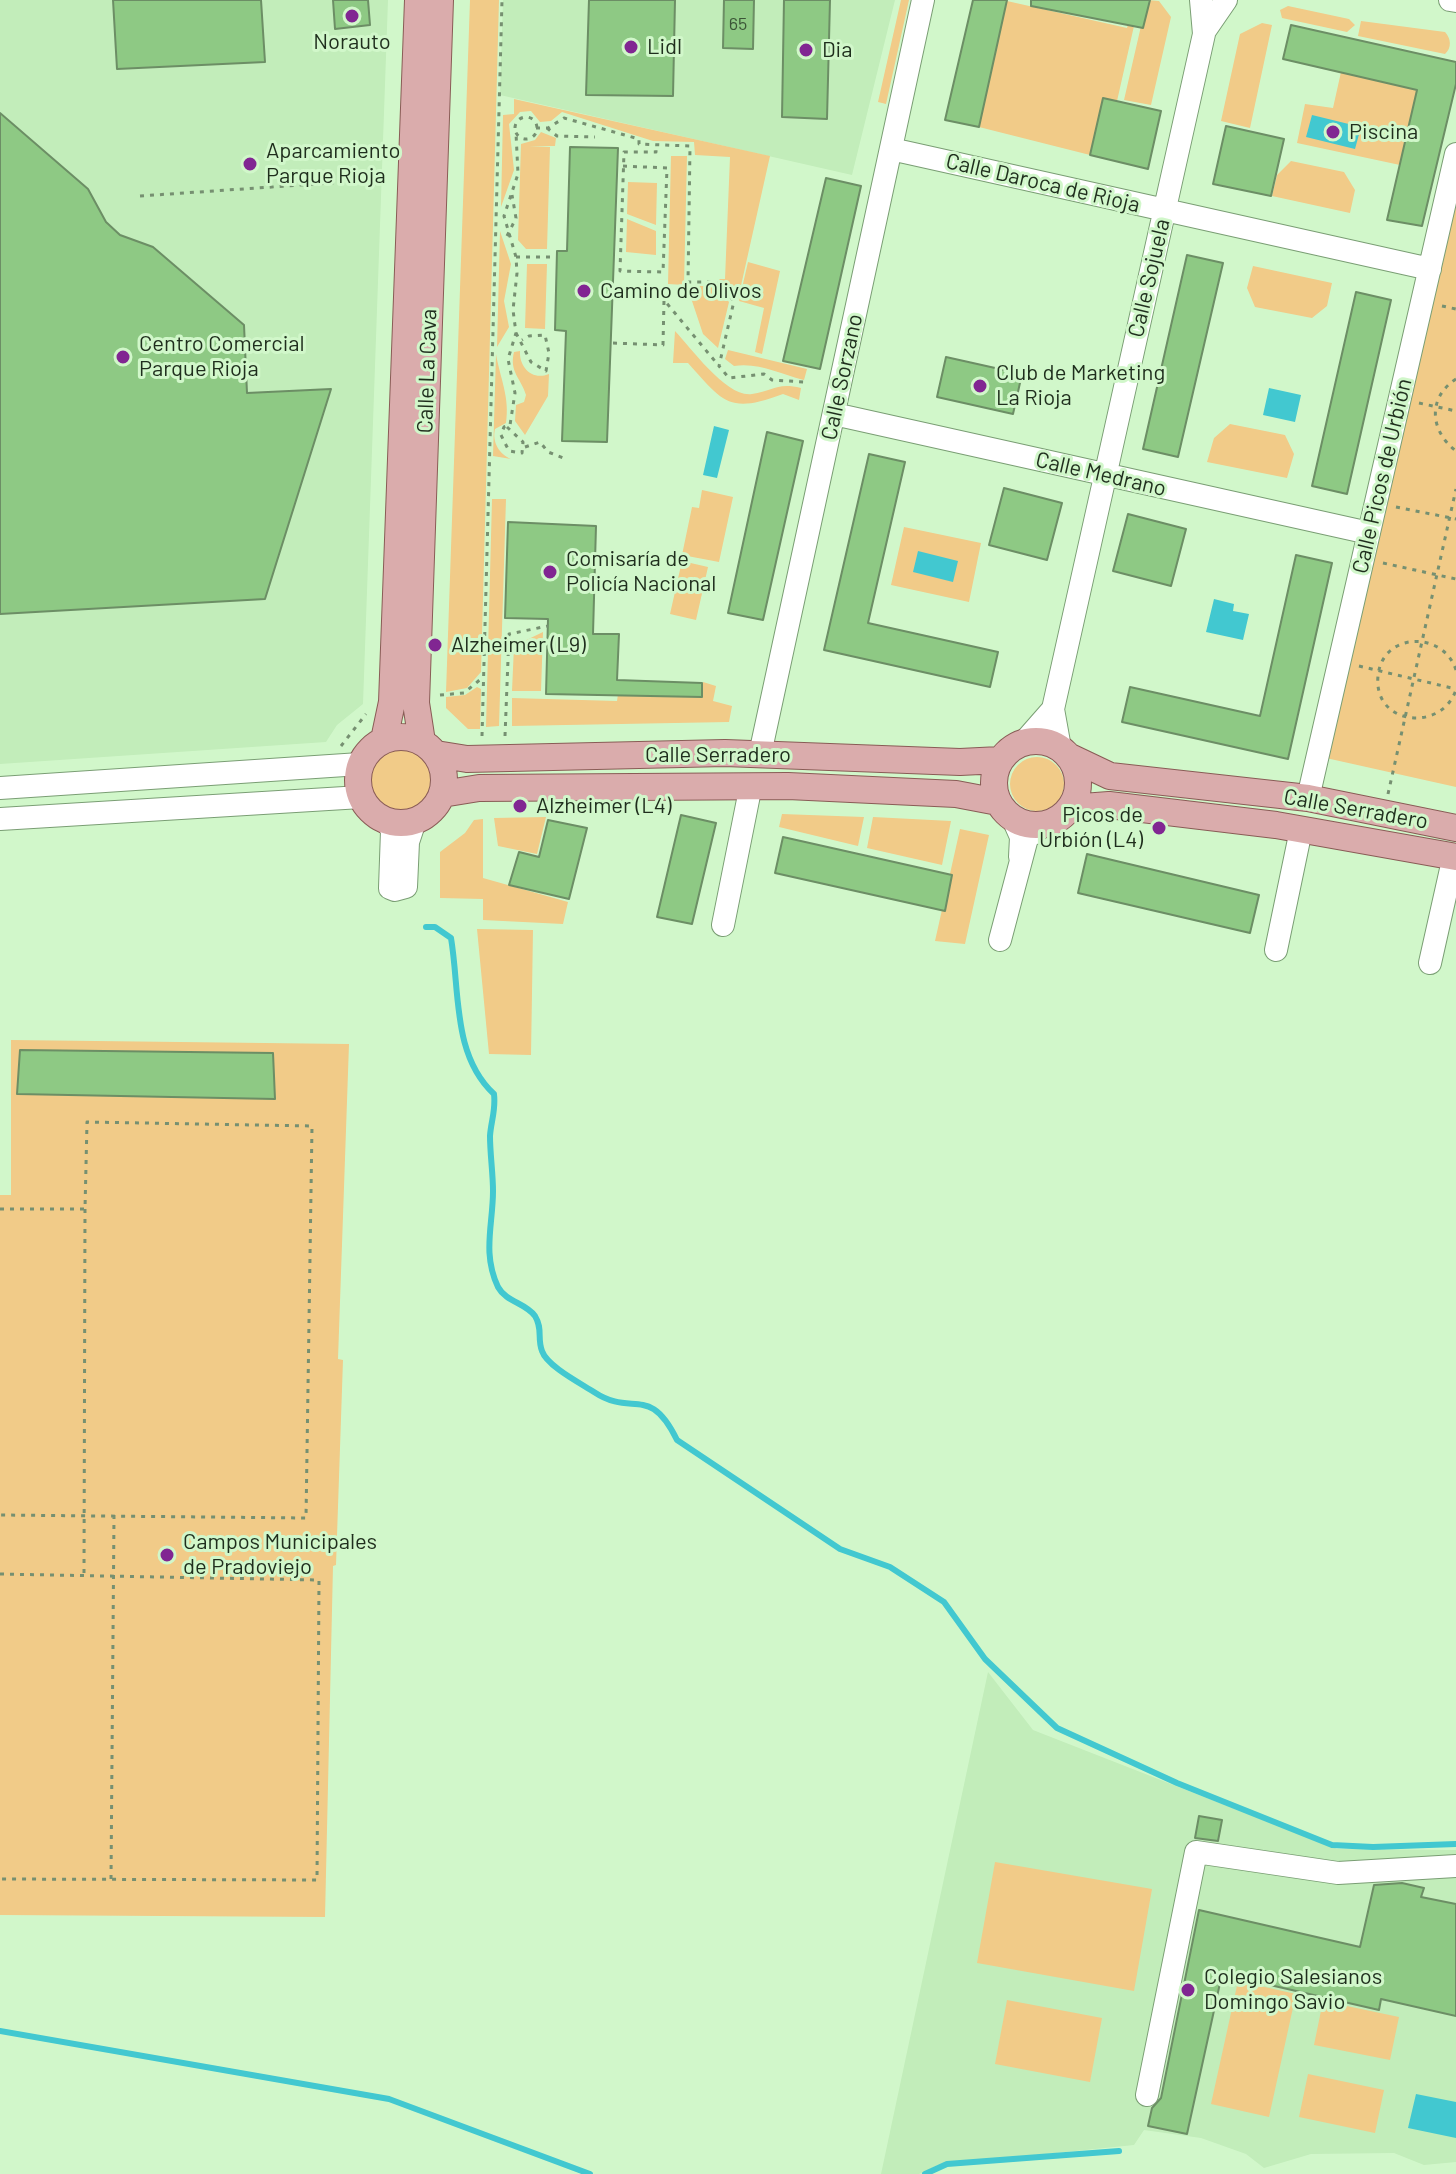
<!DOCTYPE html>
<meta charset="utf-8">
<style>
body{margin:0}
canvas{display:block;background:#d1f7ca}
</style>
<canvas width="1456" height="2174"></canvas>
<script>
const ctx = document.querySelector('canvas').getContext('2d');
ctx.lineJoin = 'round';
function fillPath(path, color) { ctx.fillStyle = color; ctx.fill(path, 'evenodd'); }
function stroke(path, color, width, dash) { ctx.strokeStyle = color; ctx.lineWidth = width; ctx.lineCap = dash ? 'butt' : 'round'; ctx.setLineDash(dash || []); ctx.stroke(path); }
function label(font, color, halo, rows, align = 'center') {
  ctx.font = font + ' Barlow,sans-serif'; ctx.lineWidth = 6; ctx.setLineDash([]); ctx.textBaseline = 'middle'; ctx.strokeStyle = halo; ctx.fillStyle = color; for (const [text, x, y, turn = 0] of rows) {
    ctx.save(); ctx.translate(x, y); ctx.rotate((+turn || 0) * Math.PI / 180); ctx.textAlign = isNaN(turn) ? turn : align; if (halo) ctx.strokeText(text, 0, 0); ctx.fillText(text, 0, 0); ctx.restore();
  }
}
const built = new Path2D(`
 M 0,0 L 388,0 L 363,704 L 337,725 L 326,742 L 0,764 Z
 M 503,0 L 895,0 L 852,175 L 500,95 Z
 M 988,1672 L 1033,1730 L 1337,1849 L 1456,1850 L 1456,2162 L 1424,2165 L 1394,2153 L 1311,2154 L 1264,2168 L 1246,2154 L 1201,2138 L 1144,2130 L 1134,2145 L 938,2165 L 919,2174 L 881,2174 Z`);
const green = new Path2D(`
 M 470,0 L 499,0 L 481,672 L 467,688 L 446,692 Z
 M 901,0 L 909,0 L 886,104 L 878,102 Z
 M 1147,0 L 1159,1 L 1171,17 L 1151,105 L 1124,100 Z
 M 1007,1 L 1127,28 L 1128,24 L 1134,26 L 1117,101 L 1103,99 L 1090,155 L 979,127 Z
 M 1288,6 L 1349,19 L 1355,25 L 1347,32 L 1282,18 L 1280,10 Z
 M 1361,21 L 1445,32 C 1451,38 1452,48 1445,54 L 1358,36 Z
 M 1262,23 L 1272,25 L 1250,128 L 1221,121 L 1240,34 Z
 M 1341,72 L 1417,90 L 1400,165 L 1297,143 L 1305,104 L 1333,108 Z
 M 514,99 L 770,156 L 738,299 L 719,279 L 725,279 L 730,157 L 695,155 L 694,142 L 653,141 L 562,112 L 551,121 L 540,122 L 531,111 L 520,112 L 509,124 L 514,170 L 501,207 L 503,115 L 514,114 Z
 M 541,132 L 556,138 L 555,146 L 529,146 L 550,147 L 547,249 L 526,249 L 518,240 L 521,144 L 535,140 Z
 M 671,156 L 687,156 L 684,285 L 668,284 Z
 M 1291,161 L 1344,172 L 1355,190 L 1350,213 L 1272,196 L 1277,175 Z
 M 1456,175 L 1456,787 L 1326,758 Z
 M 628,182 L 657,183 L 656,225 L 627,214 Z
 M 627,219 L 656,231 L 656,255 L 626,252 Z
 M 500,231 L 511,264 L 504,301 L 509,327 L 497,347 Z
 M 748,262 L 780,271 L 762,354 L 755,352 L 764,308 L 739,301 Z
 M 527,264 L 547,264 L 545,329 L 525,328 Z
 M 1253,266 L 1332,283 L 1327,306 L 1312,318 L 1255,307 L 1247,288 Z
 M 687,286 L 714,286 L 729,302 L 718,348 L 703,334 Z
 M 675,331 C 692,349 727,398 752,394 C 773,391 777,382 801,388 L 799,400 L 783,394 C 729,414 724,403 688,363 L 673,363 Z
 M 728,350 L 807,369 L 804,380 C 780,374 758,362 734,366 L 725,359 Z
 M 520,351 C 519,367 532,381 549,374 L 548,396 L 525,435 L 515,421 L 516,405 L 524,402 L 526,395 C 521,378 509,372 514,352 Z
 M 496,354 C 500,378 510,397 506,423 L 495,429 C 492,442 499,454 511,459 L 493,456 Z
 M 1230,424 L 1285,435 L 1294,454 L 1287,478 L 1207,462 L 1214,438 Z
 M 702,490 L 733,497 L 719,562 L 682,555 L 692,507 L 699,508 Z
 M 492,499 L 506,499 L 499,726 L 486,727 Z
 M 904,527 L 981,543 L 969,602 L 891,585 Z
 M 682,561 L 708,567 L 696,620 L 670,614 Z
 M 543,632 L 541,691 L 512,691 L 514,646 Z
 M 703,682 L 716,686 L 713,701 L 732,706 L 729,722 L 512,726 L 512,698 L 617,701 L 618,694 L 702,697 Z
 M 477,687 L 481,689 L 480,729 L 468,729 L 446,708 L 446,697 L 465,695 Z
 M371 780a30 30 0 1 1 60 0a30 30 0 1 1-60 0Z
 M1010 784a27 27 0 1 1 54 0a27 27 0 1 1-54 0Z
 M 782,814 L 864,817 L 858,846 L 779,827 Z
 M 546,817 L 537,854 L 498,846 L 494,818 Z
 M 873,817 L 951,821 L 942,865 L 867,848 Z
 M 483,819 L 483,878 L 568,902 L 563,924 L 483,920 L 483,899 L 440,898 L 440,852 L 465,833 L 474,820 Z
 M 960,829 L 989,835 L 965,944 L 935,941 Z
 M 477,929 L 533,930 L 531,1055 L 489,1054 Z
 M 11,1040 L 349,1044 L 338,1359 L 343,1360 L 336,1565 L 333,1566 L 325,1917 L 0,1915 L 0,1195 L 11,1195 Z
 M 995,1862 L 1152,1889 L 1134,1991 L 977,1963 Z
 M 1238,1981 L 1296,1994 L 1269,2117 L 1211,2104 Z
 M 1007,2000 L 1102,2018 L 1090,2082 L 995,2064 Z
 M 1323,2001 L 1399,2017 L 1390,2060 L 1314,2045 Z
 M 1308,2074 L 1384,2090 L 1375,2133 L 1299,2117 Z`);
const water = new Path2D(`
 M 1312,115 L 1361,127 L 1355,149 L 1306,137 Z
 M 1269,388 L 1301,395 L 1295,422 L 1263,415 Z
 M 714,426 L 729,430 L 717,478 L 703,475 Z
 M 918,551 L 958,561 L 953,582 L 913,572 Z
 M 1214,599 L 1234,604 L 1233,611 L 1249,614 L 1243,640 L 1206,632 Z
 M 1416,2094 L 1456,2102 L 1456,2138 L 1408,2128 Z`);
const stream = new Path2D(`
 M 426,927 L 435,927 L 451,938 C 460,991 452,1055 494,1094 C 496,1110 491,1121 490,1136 C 490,1154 493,1173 493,1191 C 493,1225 482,1253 498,1287 C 506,1302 526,1303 535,1316 C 543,1329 537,1338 542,1351 C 547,1366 580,1383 594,1392 C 633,1418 649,1383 677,1440 L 840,1549 L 890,1567 L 944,1602 L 985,1659 L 1057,1728 L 1177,1783 L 1332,1845 L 1373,1847 L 1456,1844
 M 0,2031 L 389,2099 L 590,2174
 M 925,2174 L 947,2164 L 1119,2151`);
const building = new Path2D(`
 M 113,0 L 261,0 L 265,62 L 117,69 Z
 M 333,0 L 368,0 L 370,25 L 335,29 Z
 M 589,0 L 675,0 L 673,96 L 586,95 Z
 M 724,0 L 754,0 L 753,49 L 723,48 Z
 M 784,0 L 830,0 L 827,119 L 782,117 Z
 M 973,0 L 1007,0 L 979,127 L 945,120 Z
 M 1031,0 L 1150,0 L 1143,28 L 1031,6 Z
 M 1291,25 L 1456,62 L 1456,84 L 1422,226 L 1387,220 L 1417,90 L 1283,59 Z
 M 1103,98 L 1161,111 L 1148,169 L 1090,155 Z
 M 0,113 L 88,189 L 106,222 L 120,235 L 153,247 L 244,325 L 247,393 L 331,389 L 265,599 L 0,614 Z
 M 1226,126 L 1284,139 L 1271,196 L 1213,184 Z
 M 570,147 L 618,148 L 607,442 L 562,441 L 566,331 L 555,330 L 557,251 L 567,251 Z
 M 826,178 L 861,186 L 820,369 L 783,361 Z
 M 1187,255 L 1223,263 L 1178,457 L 1143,449 Z
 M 1356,292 L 1391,300 L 1347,494 L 1312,486 Z
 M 946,357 L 1022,374 L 1013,414 L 937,397 Z
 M 767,432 L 803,441 L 763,620 L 728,613 Z
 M 869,454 L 905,462 L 868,623 L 998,652 L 990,687 L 824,650 Z
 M 1004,488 L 1062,503 L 1047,560 L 989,545 Z
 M 1128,514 L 1186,529 L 1171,586 L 1113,571 Z
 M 508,522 L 596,526 L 593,634 L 619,634 L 617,680 L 702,683 L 702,697 L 546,694 L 548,619 L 505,618 Z
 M 1296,555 L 1332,563 L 1288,759 L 1122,722 L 1130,687 L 1260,716 Z
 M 681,815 L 716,823 L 692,924 L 657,917 Z
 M 548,820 L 587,828 L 569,899 L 509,885 L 519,852 L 539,857 Z
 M 783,837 L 952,875 L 945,911 L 775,873 Z
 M 1087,854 L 1259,895 L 1250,933 L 1078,893 Z
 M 20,1050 L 273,1053 L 275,1099 L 17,1094 Z
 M 1199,1816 L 1222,1820 L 1218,1841 L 1195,1838 Z
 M 1402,1883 L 1424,1888 L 1421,1897 L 1456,1904 L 1456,2016 L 1381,1999 L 1379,2010 L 1222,1974 L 1187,2134 L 1148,2126 L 1152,2108 L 1161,2098 L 1199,1910 L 1360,1947 L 1374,1885 Z`);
const path = new Path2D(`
 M515 128a11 11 0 1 1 22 0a11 11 0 1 1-22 0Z
 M 536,128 L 548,128 L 564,118 L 639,139 L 639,144 L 690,146 L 688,282 L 717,282 L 734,301 L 719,366 L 729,378 L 764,374 L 772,380 L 804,382
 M 547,128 L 557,136 L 595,137
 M 623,166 L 667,168 L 663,272 L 620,271 L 624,152 L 656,152 L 656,145
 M 140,196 L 389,179
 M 507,236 L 516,218 L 512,195
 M 516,257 L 552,257
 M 619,291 L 664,292 L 664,300
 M 1442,306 L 1456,309
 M 516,333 L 531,362 L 546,371 L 549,353 L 545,335 L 529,336 L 522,340
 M 613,343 L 663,345 L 664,300 L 719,366
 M 1456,379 C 1427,398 1430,431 1456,451
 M 1419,403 L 1456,411
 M 507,427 L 523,442 L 522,453 L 509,451 L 501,435 L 504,427 L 510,425 L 515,393 L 508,359 L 516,333 L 513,310 L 517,273 L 516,257 L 504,216 L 518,174 L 516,133
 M 525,447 L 540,442 L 548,452 L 566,459
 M 1396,507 L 1456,519
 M 1383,563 L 1456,579
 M 1359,666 L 1456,689
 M 1456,670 C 1443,630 1382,632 1378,676 C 1373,725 1441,733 1456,690
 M 440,695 L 464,693 L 482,678
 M 482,736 L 502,0
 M 505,736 L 509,634 L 548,626
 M 341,746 L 366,714
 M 1388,794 L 1456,489
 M 0,1209 L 85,1209 L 87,1122 L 312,1126 L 306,1518 L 0,1515
 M 84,1573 L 85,1209
 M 0,1574 L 319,1580 L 317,1880 L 0,1879
 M 111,1879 L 114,1515`);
const minor = new Path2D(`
 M 1450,0 L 1456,1
 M 1204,32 L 1226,0
 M 891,149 L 1430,269
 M 834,414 L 1369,533
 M 1024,742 L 1053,709
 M 1060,748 L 1053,709 L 1204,34 L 1201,0
 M 760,754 L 923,0
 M 0,788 L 360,764
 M 1308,798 L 1456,154
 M 0,819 L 361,797
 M 1013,819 L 1021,837 L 1020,857
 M 387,821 L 392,831 L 390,888 L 395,890 L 406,887 L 408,842 L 415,821
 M 723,925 L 751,785
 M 1000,940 L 1027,838 L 1044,825
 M 1276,950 L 1301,830
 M 1430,963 L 1454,856
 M 1147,2095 L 1196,1852 L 1338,1873 L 1456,1866`);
const major = new Path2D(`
 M358 780a43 43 0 1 1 86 0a43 43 0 1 1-86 0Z
 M 384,740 L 392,702 L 418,0
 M994 783a42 42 0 1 1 84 0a42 42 0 1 1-84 0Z
 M 422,742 L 416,703 L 440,0
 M 436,754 L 467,759 L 725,753 L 960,762 L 1000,760
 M 1070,757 L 1110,776 L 1308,798 L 1456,828
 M 442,794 L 479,788 L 788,786 L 956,794 L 998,802
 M 1070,808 L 1109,805 L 1276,825 L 1456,857`);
const markers = [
 [352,16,8,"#812692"],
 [631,47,8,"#812692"],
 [806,50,8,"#812692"],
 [1333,132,8,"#812692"],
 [250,164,8,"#812692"],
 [584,291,8,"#812692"],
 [123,357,8,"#812692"],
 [980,386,8,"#812692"],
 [550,572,8,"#812692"],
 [435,645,8,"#812692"],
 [520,806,8,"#812692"],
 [1159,828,8,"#812692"],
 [167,1555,8,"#812692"],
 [1188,1990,8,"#812692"]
];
const numberNames = [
 ["65",738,24]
];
const poiNames = [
 ["Norauto",352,42,"center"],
 ["Lidl",647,47],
 ["Dia",822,50],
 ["Piscina",1349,132],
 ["Aparcamiento",266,151],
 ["Parque Rioja",266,176],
 ["Camino de Olivos",600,291],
 ["Centro Comercial",139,344],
 ["Parque Rioja",139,369],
 ["Club de Marketing",996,373],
 ["La Rioja",996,398],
 ["Comisaría de",566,559],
 ["Policía Nacional",566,584],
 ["Alzheimer (L9)",451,645],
 ["Alzheimer (L4)",536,806],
 ["Picos de",1143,815,"right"],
 ["Urbión (L4)",1143,840,"right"],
 ["Campos Municipales",183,1542],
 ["de Pradoviejo",183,1567],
 ["Colegio Salesianos",1204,1977],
 ["Domingo Savio",1204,2002]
];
const streetNames = [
 ["Calle Daroca de Rioja",1043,183,13],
 ["Calle Sojuela",1149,278,-77],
 ["Calle La Cava",427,371,-88],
 ["Calle Sorzano",842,377,-78],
 ["Calle Medrano",1101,474,13],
 ["Calle Picos de Urbión",1382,476,-77],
 ["Calle Serradero",718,755],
 ["Calle Serradero",1356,809,10]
];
fillPath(built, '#c2edba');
fillPath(green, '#f1cb88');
fillPath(water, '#42c8d0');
stroke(stream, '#42c8d0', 6);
fillPath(building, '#8ec984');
stroke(building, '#6c8e65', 2);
stroke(minor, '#7a9e74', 24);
stroke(major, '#895c56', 28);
stroke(path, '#769071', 3, [4, 6]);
stroke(minor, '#fff', 22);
stroke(major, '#daacac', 26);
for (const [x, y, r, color] of markers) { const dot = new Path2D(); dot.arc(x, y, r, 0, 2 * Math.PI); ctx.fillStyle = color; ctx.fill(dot); stroke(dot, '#d1f7ca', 3); }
label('18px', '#3b5537', null, numberNames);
label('22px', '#1f2e1d', '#d1f7ca', poiNames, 'left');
label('22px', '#1f2e1d', '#d1f7ca', streetNames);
</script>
